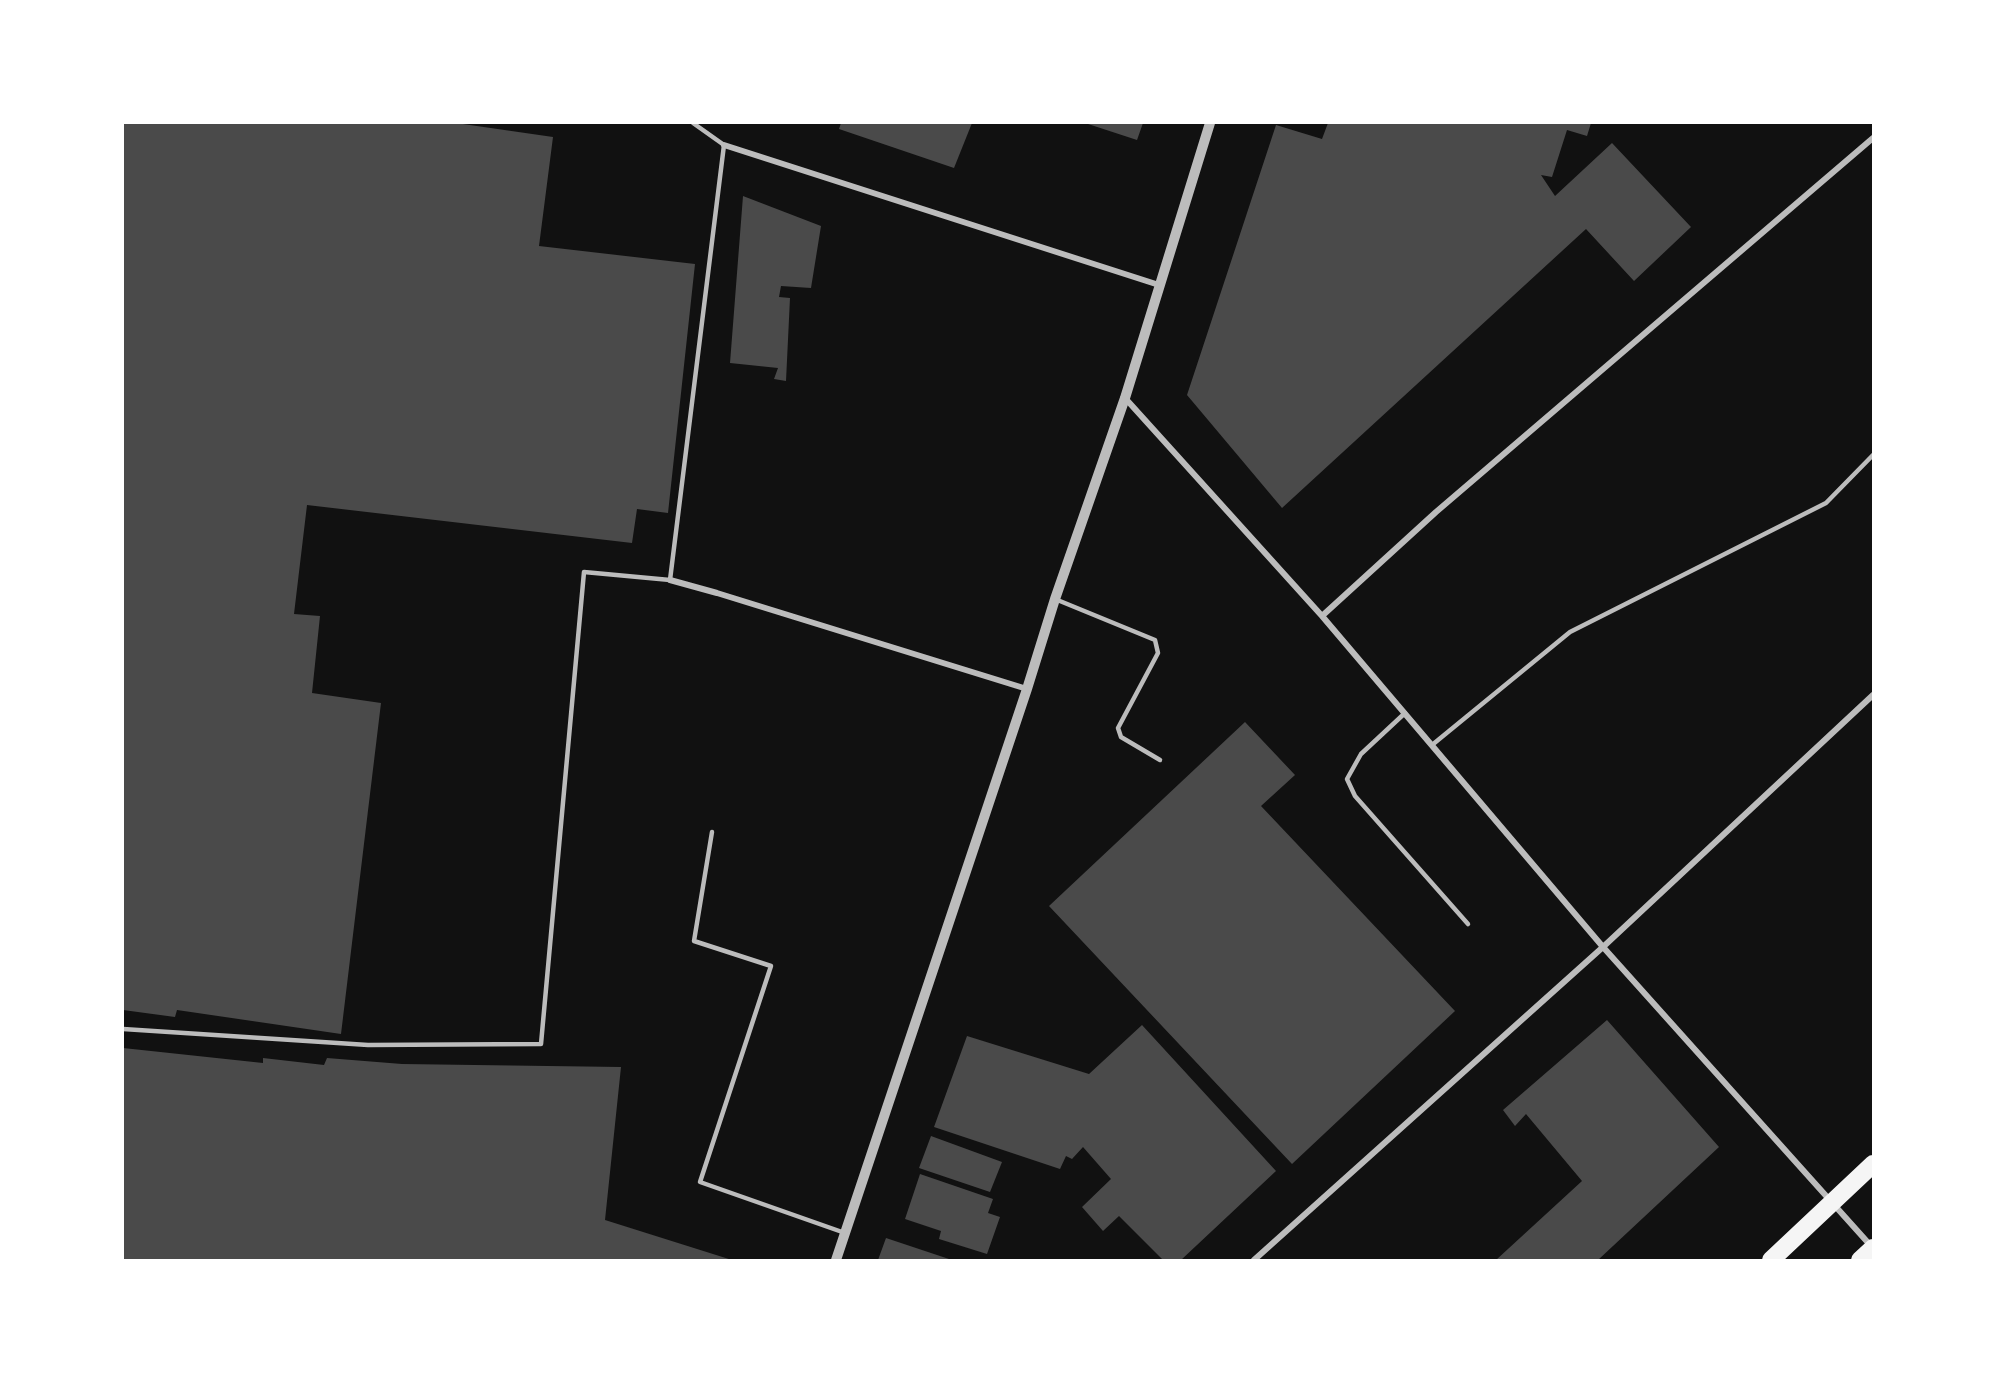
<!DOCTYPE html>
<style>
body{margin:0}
#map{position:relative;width:1996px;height:1383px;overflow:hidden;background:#111;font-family:"DM Sans",sans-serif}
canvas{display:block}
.frame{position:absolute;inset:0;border:124px solid #fff;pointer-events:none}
</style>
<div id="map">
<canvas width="1996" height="1383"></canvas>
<div class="frame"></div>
</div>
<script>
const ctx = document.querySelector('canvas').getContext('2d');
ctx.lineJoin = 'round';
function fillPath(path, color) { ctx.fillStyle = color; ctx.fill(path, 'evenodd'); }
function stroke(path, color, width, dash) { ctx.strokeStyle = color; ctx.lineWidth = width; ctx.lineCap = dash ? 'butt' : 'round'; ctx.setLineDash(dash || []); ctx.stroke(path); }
const building = new Path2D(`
 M 123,123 L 456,123 L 553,137 L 539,246 L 695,264 L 668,513 L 637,509 L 632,543 L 307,505 L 294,614 L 320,616 L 312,693 L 381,703 L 341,1034 L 177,1010 L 175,1017 L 123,1010 Z
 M 841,123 L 972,123 L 954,168 L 839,129 Z
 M 1085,123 L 1143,123 L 1137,140 Z
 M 1328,123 L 1591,123 L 1587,136 L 1567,130 L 1552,177 L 1541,175 L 1555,196 L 1612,143 L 1691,227 L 1634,281 L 1586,229 L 1282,508 L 1187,395 L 1276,125 L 1322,139 Z
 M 743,196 L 821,226 L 811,288 L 781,286 L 779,297 L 790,298 L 786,381 L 774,379 L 778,368 L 730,363 Z
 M 1245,722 L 1295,775 L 1261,806 L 1455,1011 L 1292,1164 L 1049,906 Z
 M 1607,1020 L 1719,1147 L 1598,1260 L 1496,1260 L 1582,1181 L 1526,1114 L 1515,1126 L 1503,1110 Z
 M 1142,1025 L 1276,1171 L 1181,1260 L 1163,1260 L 1119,1216 L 1103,1231 L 1082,1207 L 1111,1179 L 1083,1147 L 1072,1159 L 1066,1156 L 1060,1169 L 934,1127 L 967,1036 L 1089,1074 Z
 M 123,1048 L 263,1063 L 263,1058 L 324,1065 L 327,1058 L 402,1064 L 621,1067 L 605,1220 L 732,1260 L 123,1260 Z
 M 931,1136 L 1002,1162 L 990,1192 L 919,1168 Z
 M 920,1174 L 993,1199 L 988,1213 L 1000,1217 L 987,1254 L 939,1239 L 941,1231 L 905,1219 Z
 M 886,1238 L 952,1260 L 878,1260 Z`);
const service = new Path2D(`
 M 1055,599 L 1155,640 L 1158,653 L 1118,728 L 1121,737 L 1160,760
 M 1405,713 L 1361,754 L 1347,779 L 1355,796 L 1468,924
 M 1432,745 L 1570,632 L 1826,503 L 1873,455
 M 712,832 L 694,941 L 771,966 L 700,1182 L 845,1233
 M 123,1029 L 368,1045 L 541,1044 L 584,572 L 670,580 L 724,145 L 693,123`);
const minor = new Path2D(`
 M 724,145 L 1159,285
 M 1125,398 L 1322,616 L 1603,947 L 1871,1246
 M 670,580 L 717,593 L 1027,689
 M 1322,616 L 1436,512 L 1873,138
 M 1254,1260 L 1603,947 L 1873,695`);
const tertiary = new Path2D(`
 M 836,1260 L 1027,689 L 1055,599 L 1125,398 L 1210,123`);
const motorway = new Path2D(`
 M 1771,1260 L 1873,1164
 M 1860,1260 L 1873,1248`);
fillPath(building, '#4a4a4a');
stroke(service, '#bcbcbc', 4.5);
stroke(minor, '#bcbcbc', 6);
stroke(tertiary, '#bcbcbc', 10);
stroke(motorway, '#f5f5f5', 18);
</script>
